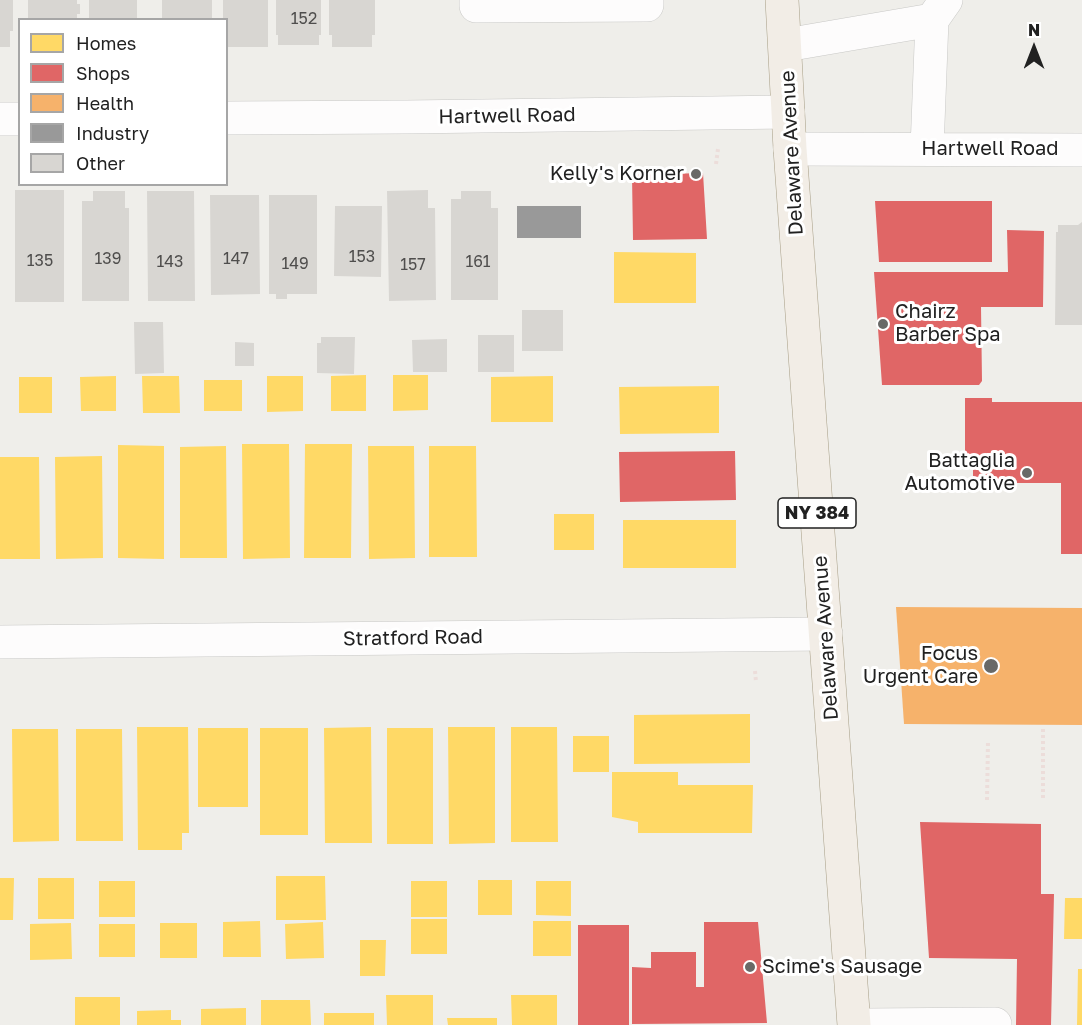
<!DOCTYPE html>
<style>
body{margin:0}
#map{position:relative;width:1082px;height:1025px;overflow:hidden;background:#efeeea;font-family:"Golos Text",sans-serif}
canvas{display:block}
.legend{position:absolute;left:18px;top:18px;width:210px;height:168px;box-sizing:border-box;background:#fff;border:2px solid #a6a6a6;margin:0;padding:8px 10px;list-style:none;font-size:18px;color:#212121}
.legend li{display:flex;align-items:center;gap:12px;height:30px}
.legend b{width:30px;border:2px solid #a6a6a6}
.north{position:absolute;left:1004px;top:18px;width:60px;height:60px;-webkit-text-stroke:4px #fff;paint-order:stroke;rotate:0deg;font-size:16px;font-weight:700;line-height:24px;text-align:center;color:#212121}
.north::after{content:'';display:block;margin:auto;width:21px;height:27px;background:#212121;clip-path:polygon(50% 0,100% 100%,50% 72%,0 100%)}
</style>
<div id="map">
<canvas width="1082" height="1025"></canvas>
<ul class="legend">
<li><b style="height:16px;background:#ffd966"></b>Homes</li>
<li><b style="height:16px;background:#e06666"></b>Shops</li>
<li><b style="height:16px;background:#f6b26b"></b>Health</li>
<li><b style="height:16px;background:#999"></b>Industry</li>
<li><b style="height:16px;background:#d8d6d2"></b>Other</li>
</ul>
<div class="north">N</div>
</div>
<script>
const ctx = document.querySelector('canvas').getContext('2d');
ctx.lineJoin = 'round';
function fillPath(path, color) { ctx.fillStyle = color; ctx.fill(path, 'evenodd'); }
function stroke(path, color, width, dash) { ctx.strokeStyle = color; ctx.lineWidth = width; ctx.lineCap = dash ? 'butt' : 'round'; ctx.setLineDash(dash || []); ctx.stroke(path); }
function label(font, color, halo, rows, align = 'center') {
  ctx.font = font + ' "Golos Text",sans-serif'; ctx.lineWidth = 6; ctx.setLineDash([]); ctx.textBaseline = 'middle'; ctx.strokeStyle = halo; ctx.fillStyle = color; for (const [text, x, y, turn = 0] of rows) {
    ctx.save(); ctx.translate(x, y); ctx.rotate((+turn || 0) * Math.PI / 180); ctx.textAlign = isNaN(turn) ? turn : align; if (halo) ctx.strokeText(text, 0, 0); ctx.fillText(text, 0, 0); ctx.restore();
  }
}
const homes = new Path2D(`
 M 614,252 L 696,253 L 696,303 L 614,303 Z
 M 366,375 L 366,411 L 331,411 L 331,376 Z
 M 393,375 L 428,375 L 428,410 L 393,411 Z
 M 116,376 L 116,411 L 81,411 L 80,377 Z
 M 142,376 L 179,376 L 180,413 L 143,413 Z
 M 267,376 L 303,376 L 303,411 L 267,412 Z
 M 553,376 L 553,422 L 491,422 L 491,377 Z
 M 19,377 L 52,377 L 52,413 L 19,413 Z
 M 204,380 L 242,380 L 242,411 L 204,411 Z
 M 719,386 L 719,433 L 620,434 L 619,387 Z
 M 242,444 L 289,444 L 290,558 L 243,559 Z
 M 305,444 L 352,444 L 351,558 L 304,558 Z
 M 118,445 L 164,446 L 164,559 L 118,558 Z
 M 226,446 L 227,558 L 180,558 L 180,447 Z
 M 368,446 L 414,446 L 415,558 L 369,559 Z
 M 429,446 L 476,446 L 477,557 L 429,557 Z
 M 102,456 L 103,558 L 56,559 L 55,457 Z
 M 0,457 L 39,457 L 40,559 L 0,559 Z
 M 554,514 L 594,514 L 594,550 L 554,550 Z
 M 623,520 L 736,520 L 736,568 L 623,568 Z
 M 750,714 L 750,763 L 634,764 L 634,715 Z
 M 137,727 L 188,727 L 189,833 L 182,833 L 182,850 L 138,850 Z
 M 371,727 L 372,843 L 325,843 L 324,728 Z
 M 448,727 L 495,727 L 495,843 L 449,844 Z
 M 511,727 L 557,727 L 558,842 L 511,842 Z
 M 198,728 L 248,728 L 248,807 L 198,807 Z
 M 260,728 L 308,728 L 308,835 L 260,835 Z
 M 387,728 L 433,728 L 433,844 L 387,844 Z
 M 12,729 L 58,729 L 59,841 L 13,842 Z
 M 76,729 L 122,729 L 123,841 L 76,841 Z
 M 573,736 L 609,736 L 609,772 L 573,772 Z
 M 612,772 L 678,772 L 678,785 L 753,785 L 752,833 L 638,833 L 638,822 L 612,817 Z
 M 276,876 L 325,876 L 326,920 L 276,920 Z
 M 0,878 L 14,878 L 13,920 L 0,920 Z
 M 38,878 L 74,878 L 74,919 L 38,919 Z
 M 478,880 L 512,880 L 512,915 L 478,915 Z
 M 99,881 L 135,881 L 135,917 L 99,917 Z
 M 411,881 L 447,881 L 447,917 L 411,917 Z
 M 536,881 L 571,881 L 571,916 L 536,915 Z
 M 1065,898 L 1082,898 L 1082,939 L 1064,939 Z
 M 411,919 L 447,919 L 447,954 L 411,954 Z
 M 260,921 L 261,957 L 223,957 L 223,922 Z
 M 533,921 L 571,921 L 571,956 L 533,956 Z
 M 323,922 L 324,958 L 286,959 L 285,924 Z
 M 71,923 L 72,959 L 30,960 L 30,924 Z
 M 160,923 L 197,923 L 197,958 L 160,958 Z
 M 99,924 L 135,924 L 135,957 L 99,957 Z
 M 360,940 L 386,940 L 385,976 L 360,976 Z
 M 1078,969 L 1082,969 L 1082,1025 L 1077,1025 Z
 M 386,995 L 433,995 L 433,1025 L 387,1025 Z
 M 511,995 L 557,995 L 557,1025 L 512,1025 Z
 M 75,997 L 120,997 L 120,1025 L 75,1025 Z
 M 261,1000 L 310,1000 L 311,1025 L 261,1025 Z
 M 246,1008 L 246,1025 L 201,1025 L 201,1009 Z
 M 171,1010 L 171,1020 L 181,1020 L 181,1025 L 137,1025 L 137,1011 Z
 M 324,1013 L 374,1013 L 374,1025 L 324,1025 Z
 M 447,1018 L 497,1018 L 497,1025 L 448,1025 Z`);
const shops = new Path2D(`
 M 703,173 L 707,239 L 633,240 L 632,175 Z
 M 875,201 L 992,201 L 992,262 L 879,262 Z
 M 1007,230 L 1044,231 L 1043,307 L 981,307 L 982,381 L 979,385 L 882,385 L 874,272 L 1008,272 Z
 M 965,398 L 992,398 L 992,402 L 1082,402 L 1082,554 L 1061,554 L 1061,483 L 973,483 L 973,463 L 965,463 Z
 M 735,451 L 736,500 L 620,502 L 619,452 Z
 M 920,822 L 1041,824 L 1041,894 L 1054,894 L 1051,1025 L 1016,1025 L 1017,959 L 929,958 Z
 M 704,922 L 758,922 L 767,1023 L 632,1024 L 632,967 L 651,968 L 651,952 L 696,952 L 696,987 L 704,987 Z
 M 578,925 L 629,925 L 629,1025 L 578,1025 Z`);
const health = new Path2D(`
 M 896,607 L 1082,608 L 1082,725 L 904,724 Z`);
const industry = new Path2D(`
 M 517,206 L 581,206 L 581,238 L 517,238 Z`);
const building = new Path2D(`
 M 0,0 L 13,0 L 13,31 L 10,31 L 10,47 L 0,47 Z
 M 28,0 L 77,0 L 77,4 L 80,4 L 80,14 L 77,14 L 77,20 L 28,20 Z
 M 89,0 L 137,0 L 137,20 L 89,20 Z
 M 162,0 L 212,0 L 212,20 L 162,20 Z
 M 223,0 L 268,0 L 268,47 L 226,47 L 226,20 L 223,20 Z
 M 276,0 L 321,0 L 321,35 L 319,35 L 319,45 L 278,45 L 278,35 L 276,35 Z
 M 329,0 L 375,0 L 375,35 L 372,35 L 372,47 L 332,47 L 332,35 L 329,35 Z
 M 15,190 L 64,190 L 64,302 L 15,302 Z
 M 428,190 L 428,208 L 435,208 L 436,300 L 389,301 L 387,191 Z
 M 93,191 L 125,191 L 125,208 L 129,208 L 129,301 L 82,301 L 82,201 L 93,201 Z
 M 147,191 L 194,191 L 195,301 L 148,301 Z
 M 461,191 L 491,191 L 491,208 L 498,208 L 498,300 L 451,300 L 451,199 L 461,199 Z
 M 210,195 L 259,195 L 260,294 L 211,295 Z
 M 269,195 L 317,195 L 317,294 L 287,294 L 287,299 L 276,299 L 276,294 L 269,294 Z
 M 335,206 L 382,206 L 381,277 L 334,276 Z
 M 1082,222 L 1082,325 L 1055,325 L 1056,232 L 1058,232 L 1058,225 L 1078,225 Z
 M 522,310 L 563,310 L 563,351 L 522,351 Z
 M 134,322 L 163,322 L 164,373 L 135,374 Z
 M 478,335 L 514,335 L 514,372 L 478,372 Z
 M 321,337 L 355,337 L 354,374 L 317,373 L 317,343 L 321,343 Z
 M 447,339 L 447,372 L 413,372 L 412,340 Z
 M 235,342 L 254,343 L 254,366 L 235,366 Z`);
const path = new Path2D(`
 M 716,164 L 718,149
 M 755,671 L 756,682
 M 1043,729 L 1043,801
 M 987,800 L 988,742`);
const minor = new Path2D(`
 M 476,0 L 476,6 L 647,5 L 647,0
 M 786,45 L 932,20
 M 226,118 L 406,117 L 788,112
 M 0,119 L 20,119
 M 790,149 L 1082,150
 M 927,149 L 932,20 L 946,0
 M 0,642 L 826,634
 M 867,1025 L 995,1024`);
const major = new Path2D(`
 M 782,0 L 790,149 L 854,1025`);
const markers = [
 [696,174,6,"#696967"],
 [883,324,6,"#696967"],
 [1027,473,6,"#696967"],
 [991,666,8,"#696967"],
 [750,967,6,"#696967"]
];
const numberNames = [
 ["152",304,19],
 ["153",362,257],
 ["139",108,259],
 ["147",236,259],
 ["135",40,261],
 ["143",170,262],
 ["161",478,262],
 ["149",295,264],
 ["157",413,265]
];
const shields = [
 [817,513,78]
];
const shieldNames = [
 ["NY 384",817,513]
];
const streetNames = [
 ["Hartwell Road",507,116,-1],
 ["Hartwell Road",990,149],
 ["Delaware Avenue",792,153,-93],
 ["Stratford Road",413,638,-1],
 ["Delaware Avenue",826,638,-94]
];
const poiNames = [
 ["Kelly's Korner",684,174],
 ["Chairz",895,312,"left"],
 ["Barber Spa",895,335,"left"],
 ["Battaglia",1015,461],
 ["Automotive",1015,484],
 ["Focus",978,654],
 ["Urgent Care",978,677],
 ["Scime's Sausage",762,967,"left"]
];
fillPath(homes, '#ffd966');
fillPath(shops, '#e06666');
fillPath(health, '#f6b26b');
fillPath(industry, '#999');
fillPath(building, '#d8d6d2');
stroke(minor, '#c8c8c6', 34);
stroke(major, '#a69d85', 34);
stroke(path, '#ecddda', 4, [3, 3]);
stroke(minor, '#fdfcfc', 33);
stroke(major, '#f2ede6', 33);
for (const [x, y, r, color] of markers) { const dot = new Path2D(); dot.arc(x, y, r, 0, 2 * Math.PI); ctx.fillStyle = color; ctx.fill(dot); stroke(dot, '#fff', 2); }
label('16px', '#4f4e4d', null, numberNames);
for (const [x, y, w] of shields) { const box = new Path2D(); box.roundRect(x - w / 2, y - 15, w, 30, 4.5); ctx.fillStyle = '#fff'; ctx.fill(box); stroke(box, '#212121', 1.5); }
label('bold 18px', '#212121', null, shieldNames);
label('20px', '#212121', '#fff', streetNames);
label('20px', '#212121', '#fff', poiNames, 'right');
</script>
